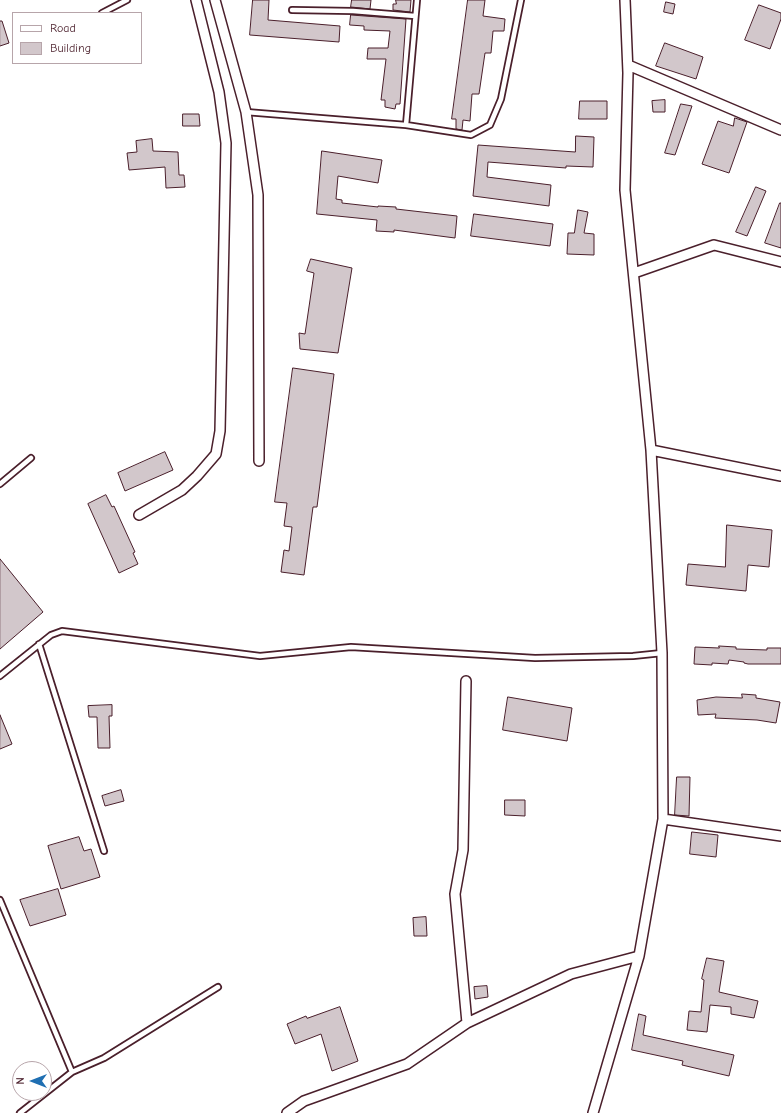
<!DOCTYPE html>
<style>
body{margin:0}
#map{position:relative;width:781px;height:1113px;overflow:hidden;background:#fff;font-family:"Comic Neue",sans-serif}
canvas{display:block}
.legend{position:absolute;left:12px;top:12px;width:130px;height:52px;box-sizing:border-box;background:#fff;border:1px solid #b7a5aa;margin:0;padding:5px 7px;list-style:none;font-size:12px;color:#4a1f2b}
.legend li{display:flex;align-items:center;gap:8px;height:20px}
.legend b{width:20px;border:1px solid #b7a5aa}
.north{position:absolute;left:12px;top:1061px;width:40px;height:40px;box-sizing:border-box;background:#fff;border:1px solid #b7a5aa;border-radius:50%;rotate:270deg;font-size:11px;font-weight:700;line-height:16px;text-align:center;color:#4a1f2b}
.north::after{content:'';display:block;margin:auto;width:14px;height:18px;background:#1f6fb2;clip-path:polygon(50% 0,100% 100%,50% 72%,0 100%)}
</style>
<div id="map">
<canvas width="781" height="1113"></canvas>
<ul class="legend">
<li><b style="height:5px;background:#fff"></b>Road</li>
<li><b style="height:11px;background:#d2c7cb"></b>Building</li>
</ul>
<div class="north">N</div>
</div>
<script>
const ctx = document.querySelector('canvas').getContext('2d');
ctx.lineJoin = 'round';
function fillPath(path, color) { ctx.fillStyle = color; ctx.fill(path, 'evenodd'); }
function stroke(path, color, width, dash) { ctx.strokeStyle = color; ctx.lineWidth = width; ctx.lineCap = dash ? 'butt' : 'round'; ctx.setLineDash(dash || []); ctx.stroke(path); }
const building = new Path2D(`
 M 253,0 L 269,0 L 268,20 L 340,26 L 339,42 L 250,35 Z
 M 352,0 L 371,0 L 370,9 L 351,7 Z
 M 396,0 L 411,0 L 410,12 L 393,10 L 393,4 L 396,4 Z
 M 468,0 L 485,0 L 483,16 L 505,19 L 504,31 L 493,31 L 491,53 L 485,53 L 479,94 L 472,94 L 470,121 L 463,120 L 462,130 L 456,129 L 456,119 L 452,119 Z
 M 666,2 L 675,4 L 673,14 L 664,12 Z
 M 759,5 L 781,13 L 781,19 L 770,49 L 745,40 Z
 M 351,15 L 406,19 L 400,104 L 396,104 L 395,109 L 385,107 L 385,100 L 381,100 L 386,59 L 367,59 L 368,48 L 388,48 L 390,31 L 364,30 L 364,26 L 350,25 Z
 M 0,21 L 2,21 L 9,43 L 0,46 Z
 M 665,43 L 703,57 L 696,79 L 656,66 Z
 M 665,100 L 665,112 L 653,112 L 652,101 Z
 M 580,101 L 607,101 L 607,119 L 579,119 Z
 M 681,104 L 692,106 L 675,155 L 665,153 Z
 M 183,114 L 199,114 L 200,126 L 183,126 Z
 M 735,118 L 747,122 L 729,173 L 702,164 L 718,121 L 733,126 Z
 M 576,136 L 594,137 L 593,167 L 566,166 L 566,168 L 488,162 L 487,177 L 551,185 L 549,206 L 473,196 L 478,145 L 575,152 Z
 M 152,139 L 153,151 L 178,152 L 179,175 L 184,175 L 185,187 L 166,188 L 165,167 L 129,170 L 127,153 L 137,152 L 136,141 Z
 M 322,151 L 382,160 L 378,183 L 338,176 L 336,199 L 342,200 L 342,203 L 378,207 L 378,206 L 396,207 L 396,209 L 457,216 L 455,238 L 394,230 L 394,232 L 376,231 L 377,220 L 317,214 Z
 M 756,187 L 766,191 L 747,236 L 736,232 Z
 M 780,203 L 781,203 L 781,248 L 765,243 Z
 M 578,210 L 588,212 L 584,233 L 594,234 L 594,255 L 567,254 L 568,233 L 574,233 Z
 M 474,214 L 553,224 L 550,246 L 471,236 Z
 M 311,259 L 352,268 L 338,353 L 300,349 L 299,333 L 305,334 L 314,273 L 307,271 Z
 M 293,368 L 334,374 L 317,507 L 313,507 L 304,575 L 281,572 L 284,550 L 289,551 L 292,527 L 284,526 L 287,503 L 275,502 Z
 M 165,452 L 173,470 L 125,491 L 118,473 Z
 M 106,495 L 112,507 L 114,506 L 135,552 L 133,553 L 138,564 L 119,573 L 88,504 Z
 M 727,525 L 772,530 L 769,567 L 748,565 L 746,591 L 686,585 L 688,564 L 725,567 Z
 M 0,559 L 43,612 L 0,649 Z
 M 719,646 L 736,647 L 736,649 L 767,650 L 767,648 L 781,648 L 781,664 L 748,664 L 744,663 L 744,662 L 729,660 L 728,664 L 712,663 L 712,665 L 694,664 L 695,647 L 719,648 Z
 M 742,694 L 756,695 L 756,698 L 780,702 L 776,723 L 757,720 L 715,718 L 716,714 L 698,715 L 697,700 L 716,697 L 742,698 Z
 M 508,697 L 572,708 L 567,741 L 503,730 Z
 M 112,705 L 112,716 L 109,716 L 110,748 L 98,748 L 97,717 L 89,717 L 88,706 Z
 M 0,715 L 12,744 L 0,749 Z
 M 677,777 L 690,777 L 689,816 L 675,815 Z
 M 121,790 L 124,801 L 105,806 L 102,796 Z
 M 505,800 L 525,800 L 525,816 L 505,815 Z
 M 692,832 L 718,835 L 716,857 L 690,854 Z
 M 79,837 L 84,851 L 91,849 L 100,877 L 61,889 L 48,846 Z
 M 58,889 L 66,915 L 30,926 L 20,900 Z
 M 426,917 L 427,936 L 414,936 L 413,918 Z
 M 707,958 L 724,961 L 719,992 L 758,1001 L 754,1018 L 731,1014 L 731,1007 L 710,1005 L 707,1032 L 687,1030 L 689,1011 L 701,1012 L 704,980 L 702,979 Z
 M 487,986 L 488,997 L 475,999 L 474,987 Z
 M 340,1007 L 358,1061 L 332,1071 L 321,1034 L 295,1044 L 287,1024 L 306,1016 L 307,1018 Z
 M 639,1014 L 646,1016 L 643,1035 L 734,1055 L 729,1076 L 682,1065 L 683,1061 L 632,1050 Z`);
const lane = new Path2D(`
 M 292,10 L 353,11 L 415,16
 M 102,13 L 127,0
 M 246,112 L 406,125 L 471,135 L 490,125 L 501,99 L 521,0
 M 406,125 L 417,0
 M 0,484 L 31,458
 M 39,644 L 104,851
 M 0,676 L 51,635 L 62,631 L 260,656 L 351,647 L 535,658 L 633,656 L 662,653
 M 0,900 L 72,1072
 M 20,1113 L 72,1072 L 104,1058 L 218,987`);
const street = new Path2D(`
 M 215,0 L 246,112 L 258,195 L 259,461
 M 628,65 L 781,130
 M 634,273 L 714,245 L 781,262
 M 651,450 L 781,476
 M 139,515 L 182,490 L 197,476 L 216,454 L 220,431 L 226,143 L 219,92 L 196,0
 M 466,681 L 463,850 L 455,894 L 467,1023
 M 663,819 L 781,836
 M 287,1113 L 304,1101 L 407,1064 L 467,1023 L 571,974 L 639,956
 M 593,1113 L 639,956 L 663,819 L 662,653 L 651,450 L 625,190 L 628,73 L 625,0`);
fillPath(building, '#d2c7cb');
stroke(building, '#4a1f2b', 1);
stroke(lane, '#4a1f2b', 8);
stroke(street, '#4a1f2b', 12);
stroke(lane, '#fff', 4.5);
stroke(street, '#fff', 9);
</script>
